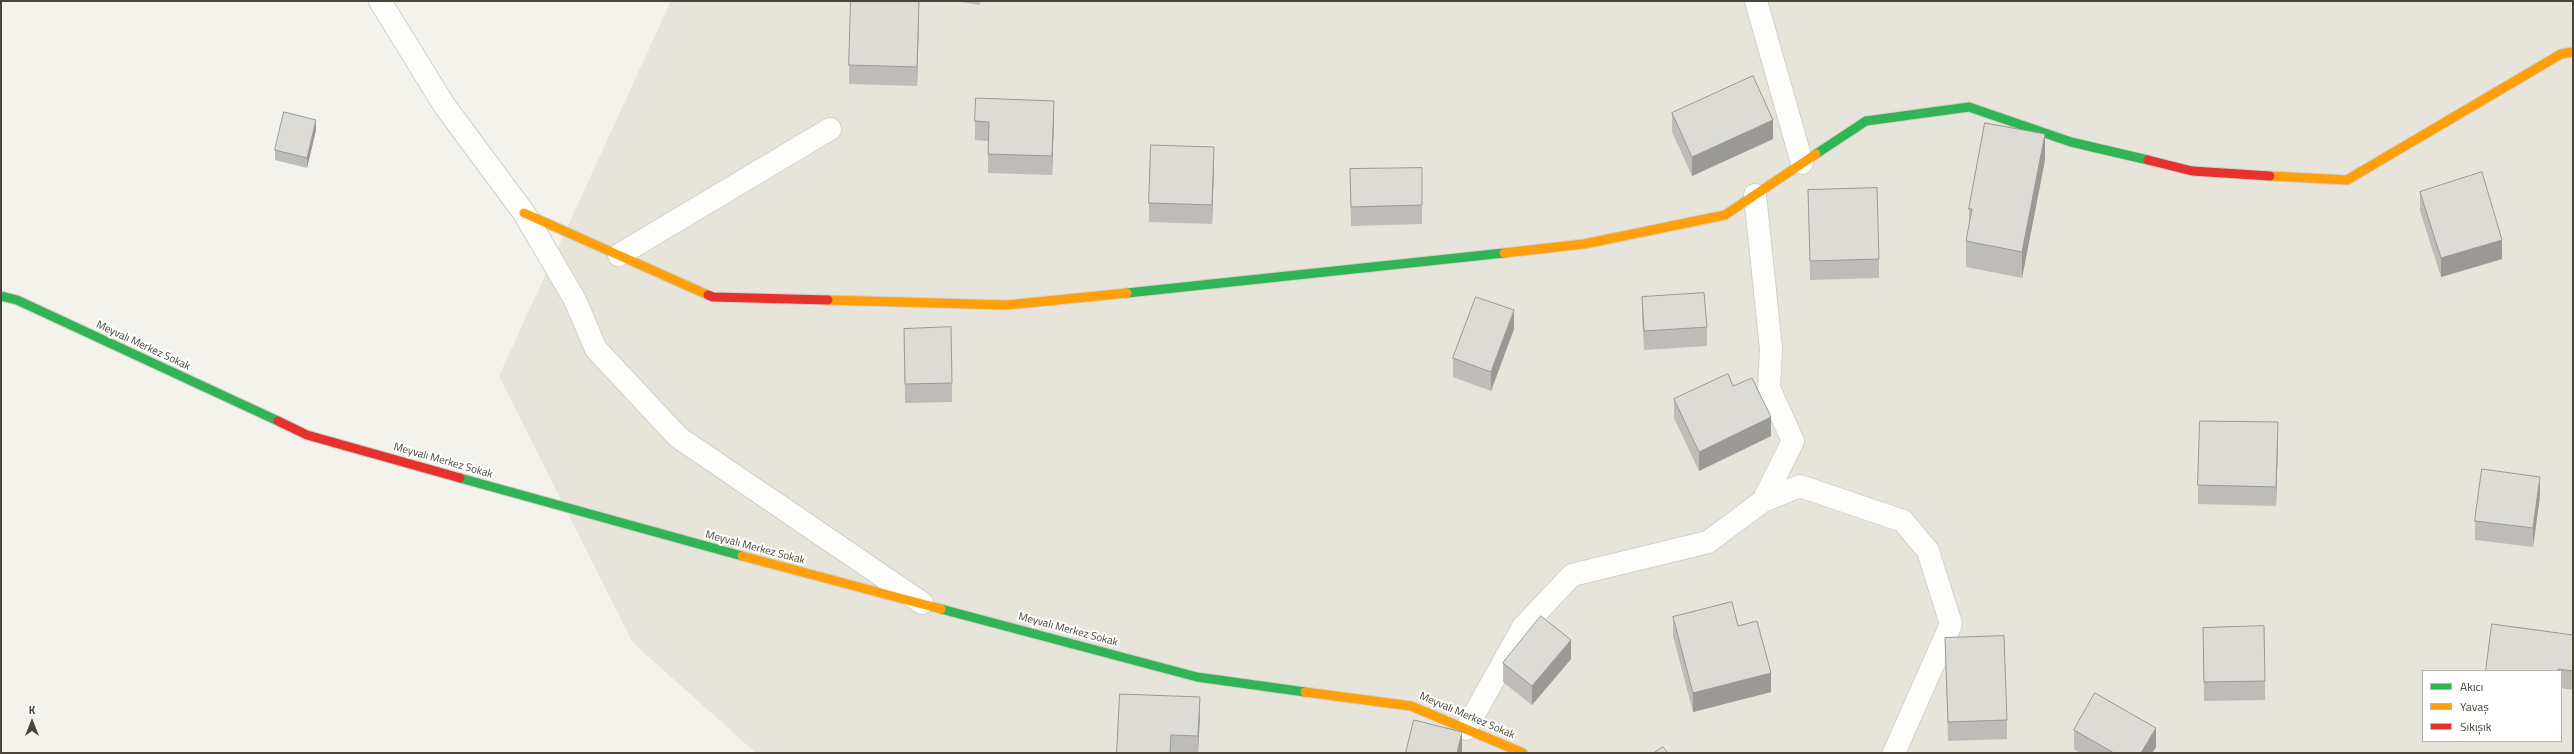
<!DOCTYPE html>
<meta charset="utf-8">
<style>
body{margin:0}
#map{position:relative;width:2574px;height:754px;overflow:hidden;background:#f3f2ed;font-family:"Titillium Web",sans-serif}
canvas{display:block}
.frame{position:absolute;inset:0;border:2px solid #494539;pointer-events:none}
.legend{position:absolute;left:2422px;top:670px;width:140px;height:72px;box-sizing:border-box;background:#fff;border:1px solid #b6b5b0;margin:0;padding:5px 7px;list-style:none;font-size:12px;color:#494539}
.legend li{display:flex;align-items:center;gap:8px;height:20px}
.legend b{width:20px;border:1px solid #b6b5b0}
.north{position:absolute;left:12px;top:702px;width:40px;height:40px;-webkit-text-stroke:3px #fff;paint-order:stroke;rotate:0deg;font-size:11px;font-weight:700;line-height:16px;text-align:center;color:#494539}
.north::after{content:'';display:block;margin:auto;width:14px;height:18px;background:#494539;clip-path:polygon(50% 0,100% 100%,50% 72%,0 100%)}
</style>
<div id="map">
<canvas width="2574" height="754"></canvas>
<div class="frame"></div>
<ul class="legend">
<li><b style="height:5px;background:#30b455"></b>Akıcı</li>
<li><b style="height:5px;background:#ff9f0a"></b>Yavaş</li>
<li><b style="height:5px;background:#e5322d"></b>Sıkışık</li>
</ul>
<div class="north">K</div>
</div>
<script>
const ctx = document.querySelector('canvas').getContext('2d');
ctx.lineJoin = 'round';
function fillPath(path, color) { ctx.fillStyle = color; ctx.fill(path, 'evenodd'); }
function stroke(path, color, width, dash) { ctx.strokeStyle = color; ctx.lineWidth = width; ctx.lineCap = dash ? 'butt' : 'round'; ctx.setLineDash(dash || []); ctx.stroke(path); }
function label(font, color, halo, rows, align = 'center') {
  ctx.font = font + ' "Titillium Web",sans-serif'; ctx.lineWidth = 4; ctx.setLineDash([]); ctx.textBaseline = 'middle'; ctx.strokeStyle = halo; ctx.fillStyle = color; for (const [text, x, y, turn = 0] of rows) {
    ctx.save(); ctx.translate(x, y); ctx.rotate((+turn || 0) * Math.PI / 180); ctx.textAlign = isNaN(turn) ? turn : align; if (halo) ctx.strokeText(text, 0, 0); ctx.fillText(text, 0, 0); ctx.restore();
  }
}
const residential = new Path2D(`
 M 671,1 L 2573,1 L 2573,753 L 756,753 L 633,643 L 499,376 ZM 2423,671 L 2561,671 L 2561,741 L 2423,741 Z`);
const street = new Path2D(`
 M 380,1 L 444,105 L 524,213 L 575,300 L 596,349 L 678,437 L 922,603
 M 1756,1 L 1802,163
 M 619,255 L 830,129
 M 1763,501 L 1800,486 L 1903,521 L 1928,551 L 1951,624 L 1894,753
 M 1466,729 L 1523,627 L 1572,575 L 1708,542 L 1763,501 L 1793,441 L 1769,388 L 1771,349 L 1755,195`);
const fast = new Path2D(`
 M 1816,154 L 1866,121 L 1969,107 L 2071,142 L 2148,160
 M 1127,293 L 1504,253
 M 1,296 L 17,300 L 278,421
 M 460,478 L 742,556
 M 941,609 L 1197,677 L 1305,692`);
const slow = new Path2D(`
 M 2270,176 L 2347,180 L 2561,54 L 2573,52
 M 524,213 L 708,295
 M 1504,253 L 1584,244 L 1725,215 L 1816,154
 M 828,300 L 1007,305 L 1127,293
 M 742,556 L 941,609
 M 1305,692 L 1411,706 L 1523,753`);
const jam = new Path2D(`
 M 2148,160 L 2192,171 L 2270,176
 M 708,295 L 713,297 L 828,300
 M 278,421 L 307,435 L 460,478`);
const wall = new Path2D(`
 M 954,1 L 980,1 L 980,5 Z
 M 919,18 L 917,86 L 849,84 L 849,65 Z
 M 1672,113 L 1773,139 L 1692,176 L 1672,132 Z
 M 1054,120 L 1052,175 L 988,173 L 988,141 L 975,140 L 975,121 Z
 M 316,130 L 307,168 L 275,160 L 275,150 Z
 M 2045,160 L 2022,278 L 1966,267 L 1966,241 L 1969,229 L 1969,209 Z
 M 1214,166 L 1212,224 L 1149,222 L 1149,203 Z
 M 1350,169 L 1422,205 L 1422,224 L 1351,226 Z
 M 1808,190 L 1879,259 L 1879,278 L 1810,280 Z
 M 2420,192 L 2502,259 L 2441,277 L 2420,211 Z
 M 1642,297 L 1707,327 L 1707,346 L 1644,350 L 1642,316 Z
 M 904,329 L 952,383 L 952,402 L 905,403 Z
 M 1514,329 L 1491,391 L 1453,377 L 1453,358 Z
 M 1733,386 L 1771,436 L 1699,471 L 1674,418 L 1674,399 Z
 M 2278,441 L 2276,506 L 2198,504 L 2198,485 Z
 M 2540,496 L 2533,547 L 2475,540 L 2475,521 Z
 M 1673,617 L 1738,626 L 1771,692 L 1693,712 L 1673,636 Z
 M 2203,628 L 2265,681 L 2265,700 L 2204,701 Z
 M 2573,635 L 2573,690 L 2561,688 L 2561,671 L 2486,671 Z
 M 1945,638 L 2007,720 L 2007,739 L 1948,741 Z
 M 1571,659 L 1532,705 L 1503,682 L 1503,663 Z
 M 1200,716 L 1198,753 L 1117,753 Z
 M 2074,730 L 2156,747 L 2152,753 L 2081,753 L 2074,749 Z`);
const shadedWall = new Path2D(`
 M 919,1 L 919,18 L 917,86 L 917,67 Z
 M 1054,101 L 1054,120 L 1052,175 L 1052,156 Z
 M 316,120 L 316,130 L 307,168 L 307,158 Z
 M 1773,120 L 1773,139 L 1692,176 L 1692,157 Z
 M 2045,134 L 2045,160 L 2022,278 L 2022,252 Z
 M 1214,147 L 1214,166 L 1212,224 L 1212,205 Z
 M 2502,240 L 2502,259 L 2441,277 L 2441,258 Z
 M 1514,310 L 1514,329 L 1491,391 L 1491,372 Z
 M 1771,417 L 1771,436 L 1699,471 L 1699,452 Z
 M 2278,422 L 2278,441 L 2276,506 L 2276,487 Z
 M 2540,477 L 2540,496 L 2533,547 L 2533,528 Z
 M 1571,640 L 1571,659 L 1532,705 L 1532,686 Z
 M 1771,673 L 1771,692 L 1693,712 L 1693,693 Z
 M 1200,697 L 1200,716 L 1198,753 L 1198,736 Z
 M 2156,728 L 2156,747 L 2152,753 L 2141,753 Z
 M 1462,732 L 1462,753 L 1457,753 Z`);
const building = new Path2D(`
 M 851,1 L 919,1 L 917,67 L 849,65 Z
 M 1753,76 L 1773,120 L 1692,157 L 1672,113 Z
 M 976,98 L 1054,101 L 1052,156 L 988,154 L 989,122 L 975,121 Z
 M 284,112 L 316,120 L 307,158 L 275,150 Z
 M 1985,123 L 2045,134 L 2022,252 L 1966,241 L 1972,209 L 1969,209 Z
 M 1151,145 L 1214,147 L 1212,205 L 1149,203 Z
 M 1422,168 L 1422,205 L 1351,207 L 1350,169 Z
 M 2482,172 L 2502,240 L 2441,258 L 2420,192 Z
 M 1877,188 L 1879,259 L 1810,261 L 1808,190 Z
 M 1704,293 L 1707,327 L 1644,331 L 1642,297 Z
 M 1476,297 L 1514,310 L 1491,372 L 1453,358 Z
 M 951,327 L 952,383 L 905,384 L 904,329 Z
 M 1728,374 L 1733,386 L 1752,378 L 1771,417 L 1699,452 L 1674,399 Z
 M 2200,421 L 2278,422 L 2276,487 L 2198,485 Z
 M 2482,469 L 2540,477 L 2533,528 L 2475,521 Z
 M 1732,602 L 1738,626 L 1757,621 L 1771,673 L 1693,693 L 1673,617 Z
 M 1541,616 L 1571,640 L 1532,686 L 1503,663 Z
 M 2492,624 L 2573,635 L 2573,671 L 2558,669 L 2558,671 L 2486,671 Z
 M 2264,626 L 2265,681 L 2204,682 L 2203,628 Z
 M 2004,636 L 2007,720 L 1948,722 L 1945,638 Z
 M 2095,693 L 2156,728 L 2141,753 L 2114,753 L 2074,730 Z
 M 1120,694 L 1200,697 L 1198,736 L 1171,735 L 1170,753 L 1117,753 Z
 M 1414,720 L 1462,732 L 1457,753 L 1406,753 Z
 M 1663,747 L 1668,753 L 1654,753 Z`);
const streetNames = [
 ["Meyvalı Merkez Sokak",143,346,25],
 ["Meyvalı Merkez Sokak",443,461,16],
 ["Meyvalı Merkez Sokak",755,548,15],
 ["Meyvalı Merkez Sokak",1068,630,15],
 ["Meyvalı Merkez Sokak",1467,716,23]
];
fillPath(residential, '#e7e4db');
stroke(street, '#d1d0cb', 24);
stroke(fast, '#d2cfc4', 11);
stroke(slow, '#d2cfc4', 11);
stroke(jam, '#d2cfc4', 11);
stroke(street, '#fdfdfc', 22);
stroke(fast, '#30b455', 9);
stroke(slow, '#ff9f0a', 9);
stroke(jam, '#e5322d', 9);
fillPath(wall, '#bdbcb8');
fillPath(shadedWall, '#9a9996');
fillPath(building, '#dcdbd6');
stroke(building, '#9a9996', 1);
label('11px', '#494539', '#fff', streetNames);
</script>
